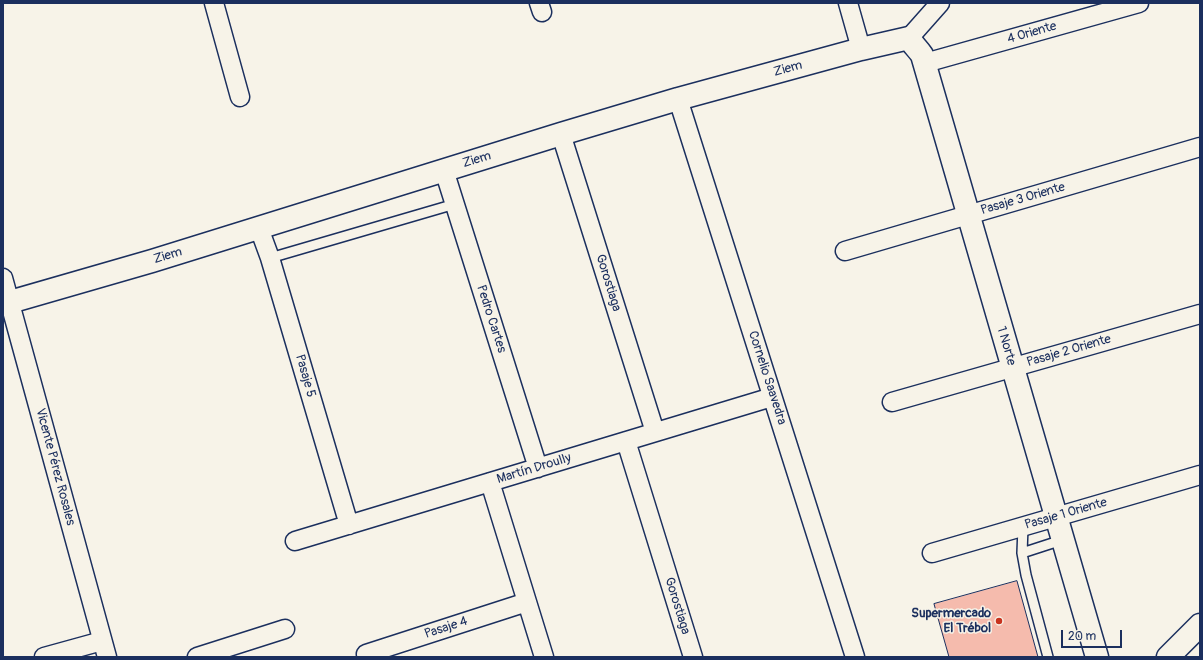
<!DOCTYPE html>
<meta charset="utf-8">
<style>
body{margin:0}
#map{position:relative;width:1203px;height:660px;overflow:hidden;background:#f7f3e8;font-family:Pangolin,sans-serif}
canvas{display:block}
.frame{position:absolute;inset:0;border:4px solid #1b2f5e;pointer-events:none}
.scale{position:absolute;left:1061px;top:630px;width:61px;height:18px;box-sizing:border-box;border:2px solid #1b2f5e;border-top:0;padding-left:5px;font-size:12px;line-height:14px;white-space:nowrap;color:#1b2f5e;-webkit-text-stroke:3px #f7f3e8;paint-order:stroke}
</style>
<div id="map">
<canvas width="1203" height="660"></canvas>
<div class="frame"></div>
<div class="scale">20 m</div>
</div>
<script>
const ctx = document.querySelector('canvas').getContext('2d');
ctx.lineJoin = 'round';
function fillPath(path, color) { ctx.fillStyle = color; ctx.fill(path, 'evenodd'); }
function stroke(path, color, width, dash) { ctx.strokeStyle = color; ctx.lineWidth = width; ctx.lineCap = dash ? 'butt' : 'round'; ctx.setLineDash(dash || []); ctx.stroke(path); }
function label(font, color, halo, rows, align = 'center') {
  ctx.font = font + ' Pangolin,sans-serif'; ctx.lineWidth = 3; ctx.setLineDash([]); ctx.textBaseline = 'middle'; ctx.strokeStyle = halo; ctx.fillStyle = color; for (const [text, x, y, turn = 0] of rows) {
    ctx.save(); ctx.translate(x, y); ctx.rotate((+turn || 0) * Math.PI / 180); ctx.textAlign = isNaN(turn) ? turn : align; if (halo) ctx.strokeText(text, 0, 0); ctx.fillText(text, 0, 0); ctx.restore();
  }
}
const building = new Path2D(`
 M 1017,581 L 1038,657 L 949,657 L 934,604 Z`);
const lane = new Path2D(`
 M 270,258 L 455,204
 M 1022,553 L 1023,527
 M 1048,657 L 1026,575 L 1022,553 L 1062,540`);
const street = new Path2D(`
 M 214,3 L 240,97
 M 539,3 L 542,12
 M 848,3 L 861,49
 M 909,38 L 940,3
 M 925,63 L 1139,3
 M 678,99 L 855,657
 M 561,134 L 655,432
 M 444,170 L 538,468
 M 259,228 L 270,258 L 349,525
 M 845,251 L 1200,147
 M 3,278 L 107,657
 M 892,402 L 1200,314
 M 626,441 L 693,657
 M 490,482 L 544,657
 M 295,541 L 772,397
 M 932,553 L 1200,475
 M 366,654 L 527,602
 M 44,657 L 102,641
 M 197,657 L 285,629`);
const secondary = new Path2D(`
 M 3,304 L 152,261 L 561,134 L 678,99 L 861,49 L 909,38 C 913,45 918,49 922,55 L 1097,657
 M 1168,657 L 1200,625`);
const markers = [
 [999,621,4,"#c8321e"]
];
const streetNames = [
 ["4 Oriente",1032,33,-16],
 ["Ziem",788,69,-15],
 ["Ziem",477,160,-17],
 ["Pasaje 3 Oriente",1023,199,-16],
 ["Ziem",168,256,-17],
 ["Gorostiaga",608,283,73],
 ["Pedro Cartes",491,319,72],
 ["1 Norte",1006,346,74],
 ["Pasaje 2 Oriente",1069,351,-16],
 ["Pasaje 5",305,376,74],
 ["Cornelio Saavedra",767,378,72],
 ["Vicente Pérez Rosales",55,467,75],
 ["Martín Droully",534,469,-17],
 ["Pasaje 1 Oriente",1066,514,-16],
 ["Gorostiaga",677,606,73],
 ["Pasaje 4",446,628,-18]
];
const poiNames = [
 ["Supermercado",991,614],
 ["El Trébol",991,629]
];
fillPath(building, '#f5bbad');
stroke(building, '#1b2f5e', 1);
stroke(lane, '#1b2f5e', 12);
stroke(street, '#1b2f5e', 21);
stroke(secondary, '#1b2f5e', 25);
stroke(lane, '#f7f3e8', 9);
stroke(street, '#f7f3e8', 18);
stroke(secondary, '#f7f3e8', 22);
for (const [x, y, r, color] of markers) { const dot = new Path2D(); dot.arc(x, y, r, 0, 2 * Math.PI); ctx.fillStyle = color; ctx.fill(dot); stroke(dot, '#f7f3e8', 1.5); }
label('13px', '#1b2f5e', '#f7f3e8', streetNames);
label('bold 13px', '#1b2f5e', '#f7f3e8', poiNames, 'right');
</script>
